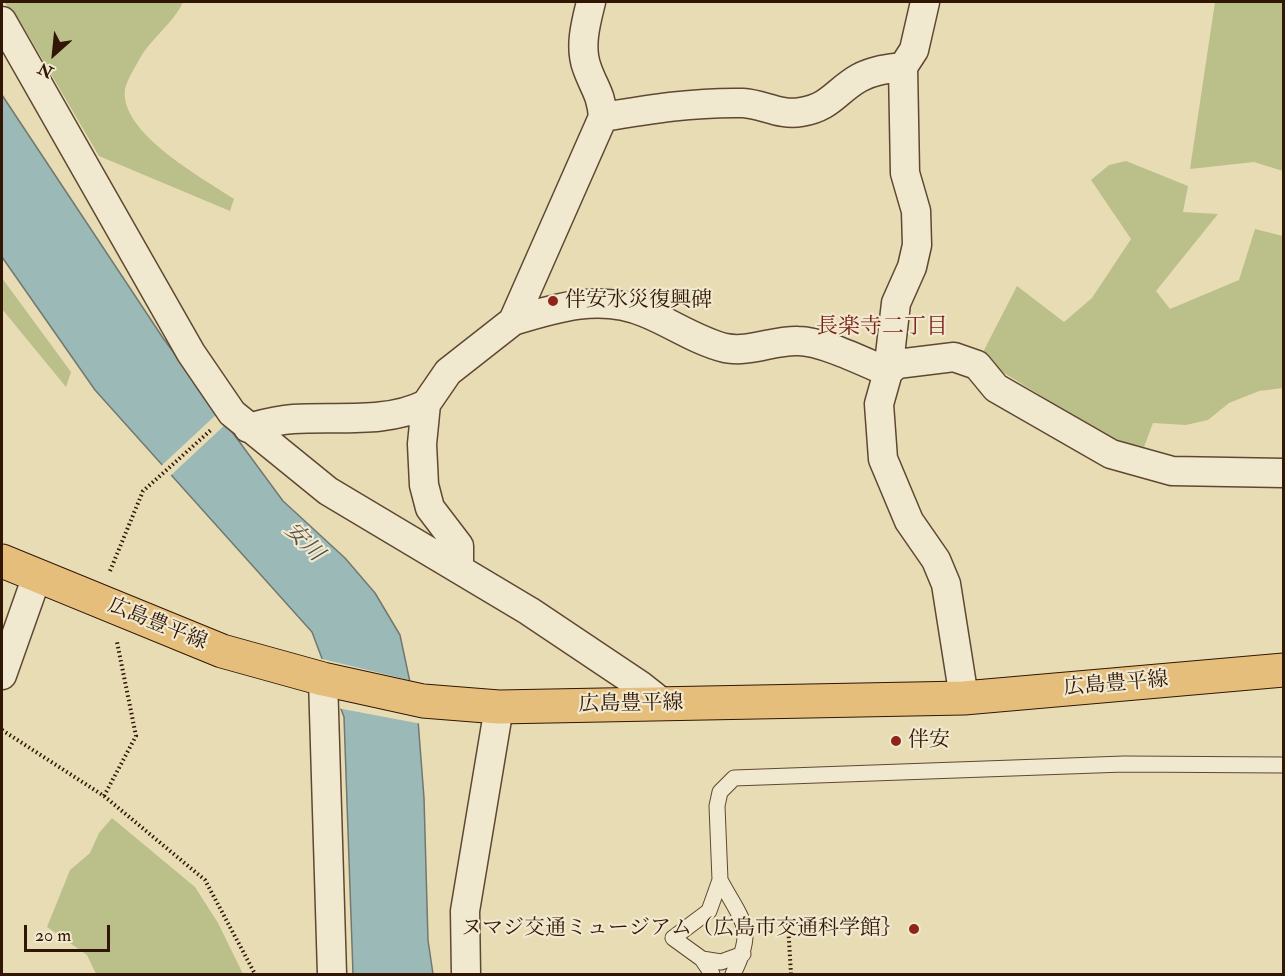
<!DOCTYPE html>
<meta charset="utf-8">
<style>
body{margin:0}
#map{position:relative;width:1285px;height:976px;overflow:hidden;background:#e8dcb5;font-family:"IM FELL Double Pica",serif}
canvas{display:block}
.frame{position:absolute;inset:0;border:3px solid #311605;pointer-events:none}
.north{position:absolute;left:24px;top:24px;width:60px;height:60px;-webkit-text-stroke:4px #f0e8cf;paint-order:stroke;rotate:207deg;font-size:16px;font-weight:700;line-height:24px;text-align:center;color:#311605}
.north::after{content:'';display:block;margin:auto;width:21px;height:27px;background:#311605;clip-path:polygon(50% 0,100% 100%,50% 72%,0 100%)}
.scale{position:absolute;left:24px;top:925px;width:86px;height:27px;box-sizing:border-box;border:3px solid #311605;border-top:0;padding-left:8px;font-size:18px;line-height:21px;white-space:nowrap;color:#311605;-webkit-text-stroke:4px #f0e8cf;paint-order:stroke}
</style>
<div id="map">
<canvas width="1285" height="976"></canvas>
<div class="frame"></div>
<div class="north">N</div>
<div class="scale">20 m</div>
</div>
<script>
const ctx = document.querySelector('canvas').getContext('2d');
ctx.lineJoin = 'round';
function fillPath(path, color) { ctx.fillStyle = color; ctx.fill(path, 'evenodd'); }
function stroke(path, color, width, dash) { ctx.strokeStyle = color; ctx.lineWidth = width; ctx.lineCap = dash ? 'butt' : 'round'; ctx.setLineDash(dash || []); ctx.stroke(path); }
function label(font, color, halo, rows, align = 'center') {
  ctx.font = font + ' "IM FELL Double Pica","Noto Serif JP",serif'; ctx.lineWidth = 4.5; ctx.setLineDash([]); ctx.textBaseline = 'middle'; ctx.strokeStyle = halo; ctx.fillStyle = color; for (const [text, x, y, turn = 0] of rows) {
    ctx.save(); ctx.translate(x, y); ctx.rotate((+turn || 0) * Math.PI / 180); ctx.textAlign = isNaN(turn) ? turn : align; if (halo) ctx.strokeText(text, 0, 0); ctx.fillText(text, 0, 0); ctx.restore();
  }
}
const green = new Path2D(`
 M 4,2 L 183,2 C 173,24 151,38 139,60 C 135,67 127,80 125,89 C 119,133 203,178 234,199 L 230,211 L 99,156 L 20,21 Z
 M 1215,2 L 1283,2 L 1283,171 L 1254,162 L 1190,169 Z
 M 1126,161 L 1188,186 L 1183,212 L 1218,214 L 1156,291 L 1170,309 L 1239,280 L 1255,229 L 1283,236 L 1283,388 L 1259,391 L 1229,403 L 1208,420 L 1186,425 L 1153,423 L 1144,447 L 1114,441 L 980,358 L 1017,286 L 1064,322 L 1092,298 L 1131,239 L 1091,180 L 1109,165 Z
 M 2,278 L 71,372 L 66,387 L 2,309 Z
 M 112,818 L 195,887 L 218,923 L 243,974 L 96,974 L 87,955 L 47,927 L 70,870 L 90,853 L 99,833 Z`);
const water = new Path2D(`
 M 2,95 L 163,338 L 283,501 L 345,558 L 375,593 L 400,635 L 418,720 L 424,798 L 428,940 L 433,974 L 353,974 L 344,717 L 312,632 L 95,390 L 2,257 Z`);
const pier = new Path2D(`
 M 219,412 L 228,422 L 169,477 L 160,467 Z
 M 318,658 L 413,681 L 422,724 L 337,708 Z`);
const path = new Path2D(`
 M 110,571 L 143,491 L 211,430
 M 2,730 L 104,796 L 205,880 L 255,974
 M 104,796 L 136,736 L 117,642
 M 791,974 L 788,924 L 798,924`);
const service = new Path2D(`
 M 720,880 C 743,923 756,928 733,974
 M 702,959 L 721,962 L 743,954
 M 712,974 L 702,959 L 673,938 L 709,911 L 720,880 L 717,806 L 720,792 L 734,778 L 1124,764 L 1284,765`);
const minor = new Path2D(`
 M 2,21 L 191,353 L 232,413 L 328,491 L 529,611 L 641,686 L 665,705
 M 603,117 C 651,109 694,102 743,103 C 763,104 780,116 801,112 C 831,107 836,91 859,78 C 873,70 888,69 903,67
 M 513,321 C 558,307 601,294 646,313 C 673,324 697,341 725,348 C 749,353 774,340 798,341 C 822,341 864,362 888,372 L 896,303 L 912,267 L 917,245 L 916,211 L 905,173 L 903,67 L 914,50 L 925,2
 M 248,428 C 263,424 277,420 293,419 C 337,416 386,424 426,404
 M 459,568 L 459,546 L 430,508 L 424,485 L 422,444 L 426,404 L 448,372 L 513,321 L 603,117 C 601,93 594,88 587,68 C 579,47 586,22 591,2
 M 2,675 L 37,576
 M 323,679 L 332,974
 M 964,698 L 946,584 L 936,560 L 909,521 L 883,459 L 879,404 L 888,372 L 897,364 L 954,357 L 977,365 L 996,388 L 1111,454 L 1172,471 L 1284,473
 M 466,974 L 465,911 L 499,707`);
const primary = new Path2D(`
 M 2,561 L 222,651 L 323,679 L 423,701 L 499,707 L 964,698 L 1284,670`);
const markers = [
 [553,301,6,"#8f2418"],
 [896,741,6,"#8f2418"],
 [914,929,6,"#8f2418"]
];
const poiNames = [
 ["伴安水災復興碑",565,301],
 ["伴安",908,741],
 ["ヌマジ交通ミュージアム（広島市交通科学館｝",902,929,"right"]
];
const streetNames = [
 ["広島豊平線",157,625,22],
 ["広島豊平線",1116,685,-5],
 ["広島豊平線",631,705,-1]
];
const neighbourhoodNames = [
 ["長楽寺二丁目",882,328]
];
const waterNames = [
 ["安川",303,543,45]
];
fillPath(green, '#bbbf8a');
fillPath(water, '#9bb9b7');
stroke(water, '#717870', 1.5);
fillPath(pier, '#e8dcb5');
stroke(service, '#5f4831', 17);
stroke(minor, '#5f4831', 31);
stroke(primary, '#311605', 35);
stroke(path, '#311605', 4, [1.5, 3]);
stroke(service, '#f0e8cf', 15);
stroke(minor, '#f0e8cf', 28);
stroke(primary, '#e4be7a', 33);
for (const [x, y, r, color] of markers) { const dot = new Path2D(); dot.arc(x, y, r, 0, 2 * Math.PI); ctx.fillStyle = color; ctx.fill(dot); stroke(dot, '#f0e8cf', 2); }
label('21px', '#311605', '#f0e8cf', poiNames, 'left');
label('21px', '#311605', '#f0e8cf', streetNames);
label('22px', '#7a1f14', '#f0e8cf', neighbourhoodNames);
label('italic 22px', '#564f43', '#f0e8cf', waterNames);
</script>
